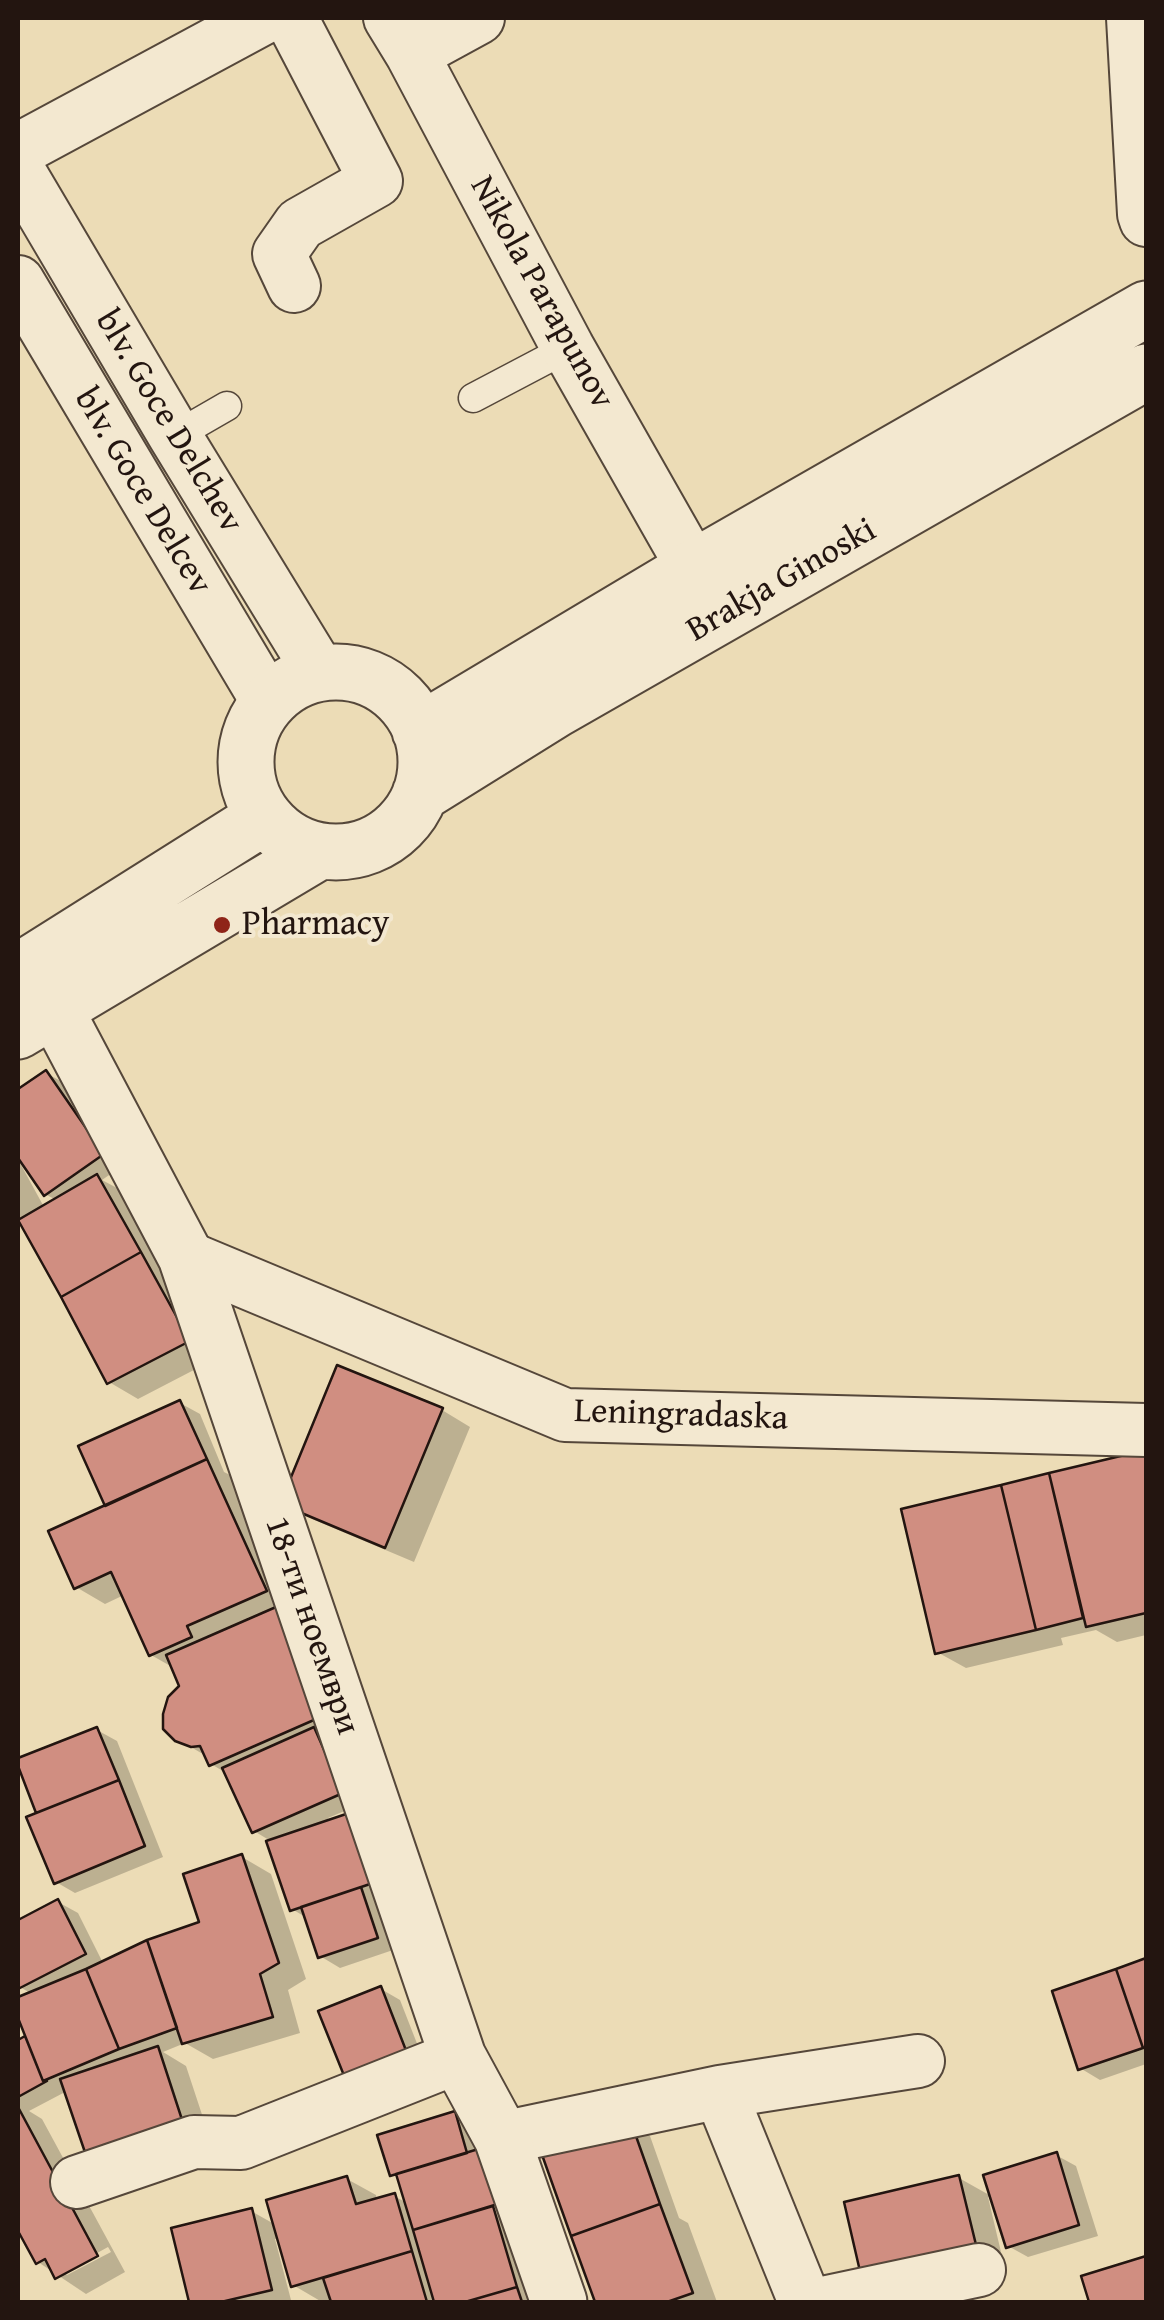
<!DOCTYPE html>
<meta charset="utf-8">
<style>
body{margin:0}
#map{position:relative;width:1164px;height:2320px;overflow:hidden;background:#ecdcb6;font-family:"Gentium Book Plus",serif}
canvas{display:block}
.frame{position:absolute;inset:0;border:20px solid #231510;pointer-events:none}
</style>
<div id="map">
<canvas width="1164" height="2320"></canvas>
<div class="frame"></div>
</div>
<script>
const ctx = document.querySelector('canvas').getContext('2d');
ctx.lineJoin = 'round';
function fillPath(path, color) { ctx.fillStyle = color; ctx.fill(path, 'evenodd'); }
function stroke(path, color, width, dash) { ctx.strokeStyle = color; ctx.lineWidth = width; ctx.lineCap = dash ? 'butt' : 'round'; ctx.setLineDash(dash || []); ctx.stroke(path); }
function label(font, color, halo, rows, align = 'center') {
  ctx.font = font + ' "Gentium Book Plus",serif'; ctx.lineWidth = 8; ctx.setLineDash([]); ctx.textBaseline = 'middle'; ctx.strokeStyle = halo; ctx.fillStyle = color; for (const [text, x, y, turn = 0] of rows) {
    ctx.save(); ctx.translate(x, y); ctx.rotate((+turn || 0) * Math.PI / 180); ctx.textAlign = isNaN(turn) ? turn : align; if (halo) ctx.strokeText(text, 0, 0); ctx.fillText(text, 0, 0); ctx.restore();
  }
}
const shadow = new Path2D(`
 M 46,1073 L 66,1084 L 122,1166 L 102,1180 L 117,1188 L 217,1358 L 138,1399 L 109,1382 L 63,1295 L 19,1217 L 18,1218 L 18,1092 ZM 23,1161 L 45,1194 L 56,1200 L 44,1207 L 20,1163 Z
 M 180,1403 L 200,1414 L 224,1472 L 236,1478 L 361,1804 L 328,1818 L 330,1822 L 352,1815 L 396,1949 L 340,1968 L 320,1956 L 307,1918 L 292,1909 L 269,1840 L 254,1831 L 228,1774 L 211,1764 L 208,1757 L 177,1739 L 182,1686 L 174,1668 L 151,1655 L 124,1595 L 105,1604 L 76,1587 L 109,1506 Z
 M 442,1410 L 470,1427 L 414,1562 L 312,1519 L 283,1503 Z
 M 1146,1453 L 1146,1635 L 1117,1642 L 1096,1630 L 1061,1638 L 1063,1645 L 966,1668 L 937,1652 L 904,1511 Z
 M 97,1730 L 117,1741 L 163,1857 L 75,1893 L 56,1882 L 39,1814 L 18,1761 Z
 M 242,1857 L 271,1874 L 306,1979 L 288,1990 L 300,2033 L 213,2059 L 185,2043 L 163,2052 L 186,2066 L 214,2151 L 67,2091 L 29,2111 L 42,2119 L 125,2272 L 86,2294 L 38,2262 L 18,2226 L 18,2043 L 28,2037 L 18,2012 L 18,2000 L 32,1994 L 20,1987 L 18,1983 L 18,1923 L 58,1902 L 78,1913 L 103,1963 L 202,1924 ZM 108,2247 L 111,2252 L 67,2275 L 63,2272 Z
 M 1146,1960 L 1146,2064 L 1100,2080 L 1080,2068 L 1055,1993 Z
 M 381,1989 L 400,2000 L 425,2064 L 366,2088 Z
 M 455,2114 L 474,2125 L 537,2302 L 333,2302 L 332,2299 L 322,2302 L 293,2285 L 280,2238 L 275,2239 L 291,2300 L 282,2302 L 192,2302 L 174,2230 L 251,2211 L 276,2225 L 347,2179 L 376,2195 L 377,2201 L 394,2196 L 407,2203 L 400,2179 L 392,2174 Z
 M 631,2125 L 650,2136 L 679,2218 L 688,2223 L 717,2302 L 598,2302 L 544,2154 Z
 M 1056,2155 L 1076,2166 L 1098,2236 L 1028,2257 L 1008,2246 Z
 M 959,2178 L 991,2196 L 988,2197 L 1005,2269 L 893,2295 Z`);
const building = new Path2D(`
 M 46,1070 L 104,1154 L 44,1196 L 18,1158 L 18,1089 Z
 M 97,1174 L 141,1252 L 61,1297 L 18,1220 Z
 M 141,1252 L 190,1341 L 107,1384 L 61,1297 Z
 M 337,1365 L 443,1408 L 385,1548 L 280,1504 Z
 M 180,1400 L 207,1459 L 105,1506 L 78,1446 Z
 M 1146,1450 L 1146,1613 L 1086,1627 L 1049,1473 Z
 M 207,1459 L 267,1591 L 187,1626 L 192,1637 L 149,1656 L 111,1572 L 74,1589 L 48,1531 Z
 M 1049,1473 L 1083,1618 L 1036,1630 L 1001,1485 Z
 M 1001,1485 L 1036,1630 L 935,1654 L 901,1509 Z
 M 276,1607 L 323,1716 L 209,1766 L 200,1746 L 191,1747 L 175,1741 L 163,1729 L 163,1714 L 168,1697 L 179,1686 L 166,1655 Z
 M 97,1727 L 119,1780 L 36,1813 L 18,1766 L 18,1758 Z
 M 314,1727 L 343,1793 L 252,1833 L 222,1768 Z
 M 119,1780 L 145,1846 L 54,1884 L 26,1817 Z
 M 352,1812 L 376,1882 L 290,1911 L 266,1841 Z
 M 242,1854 L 279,1963 L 260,1974 L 273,2017 L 182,2044 L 147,1940 L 199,1922 L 183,1874 Z
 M 361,1887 L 378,1938 L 318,1958 L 301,1907 Z
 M 58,1899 L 86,1954 L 18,1989 L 18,1920 Z
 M 147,1940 L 177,2028 L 119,2049 L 86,1969 Z
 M 1146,1958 L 1146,2047 L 1143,2048 L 1116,1969 Z
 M 86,1969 L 119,2049 L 43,2081 L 18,2018 L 18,1997 Z
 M 1116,1969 L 1143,2048 L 1078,2070 L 1052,1991 Z
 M 381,1986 L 407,2053 L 345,2078 L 318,2011 Z
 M 25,2036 L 43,2081 L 47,2081 L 18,2097 L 18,2040 Z
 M 158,2046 L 187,2135 L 90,2167 L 60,2079 Z
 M 18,2107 L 98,2256 L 55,2279 L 45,2259 L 36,2264 L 18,2231 Z
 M 455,2111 L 467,2153 L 390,2176 L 377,2135 Z
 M 631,2122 L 660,2204 L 571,2236 L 541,2152 Z
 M 485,2147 L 501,2203 L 413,2230 L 396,2174 Z
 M 1057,2152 L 1079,2225 L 1006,2248 L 983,2175 Z
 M 959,2175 L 978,2253 L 862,2280 L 844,2202 Z
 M 347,2176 L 356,2204 L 395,2193 L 412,2251 L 291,2287 L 266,2200 Z
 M 660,2204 L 693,2293 L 667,2302 L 595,2302 L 571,2236 Z
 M 493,2206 L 517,2287 L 465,2302 L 434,2302 L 413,2230 Z
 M 252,2208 L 272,2290 L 221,2302 L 189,2302 L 171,2228 Z
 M 412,2251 L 427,2302 L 331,2302 L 323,2278 Z
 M 1146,2256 L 1146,2302 L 1089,2302 L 1081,2276 Z
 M 517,2287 L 522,2302 L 465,2302 Z`);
const service = new Path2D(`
 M 473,398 L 568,348
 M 175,436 L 227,406`);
const minor = new Path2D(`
 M 291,18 L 376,181 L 300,224 L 279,254 L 294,286
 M 390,18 L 412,54 L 568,348 L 693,568
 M 1133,18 L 1144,214 L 1146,220
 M 412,54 L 478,18
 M 18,150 L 263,18
 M 18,170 L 175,436 L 320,673
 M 18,282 L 268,702
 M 186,1257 L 565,1415 L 1146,1430
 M 720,2092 L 805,2302
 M 502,2138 L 720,2092 L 918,2061
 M 77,2182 L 194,2142 L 241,2143 L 458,2057
 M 828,2302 L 979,2270`);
const tertiary = new Path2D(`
 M246 762a90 90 0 1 1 180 0a90 90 0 1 1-180 0Z
 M 420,731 L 693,568 L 1146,309
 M 420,794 L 555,710 L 1146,372
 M 31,964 L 186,1257 L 458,2057 L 502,2138 L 559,2302
 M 18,972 L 264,817
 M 18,1031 L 320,851`);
const markers = [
 [222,925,10,"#8f2418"]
];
const streetNames = [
 ["Nikola Parapunov",541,293,61],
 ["blv. Goce Delchev",168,422,59],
 ["blv. Goce Delcev",142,492,59],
 ["Brakja Ginoski",782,581,-30],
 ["Leningradaska",681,1416,2],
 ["18-ти ноември",311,1626,71]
];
const poiNames = [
 ["Pharmacy",242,925]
];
fillPath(shadow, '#0003');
fillPath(building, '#d08e81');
stroke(building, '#231510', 2.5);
stroke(service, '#55473a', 31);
stroke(minor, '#55473a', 56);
stroke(tertiary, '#55473a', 59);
stroke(service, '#f3e8d0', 28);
stroke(minor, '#f3e8d0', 52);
stroke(tertiary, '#f3e8d0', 55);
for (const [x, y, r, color] of markers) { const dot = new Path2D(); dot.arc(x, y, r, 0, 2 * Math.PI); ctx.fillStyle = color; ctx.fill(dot); stroke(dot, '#f3e8d0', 4); }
label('35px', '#231510', '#f3e8d0', streetNames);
label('35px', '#231510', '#f3e8d0', poiNames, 'left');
</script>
